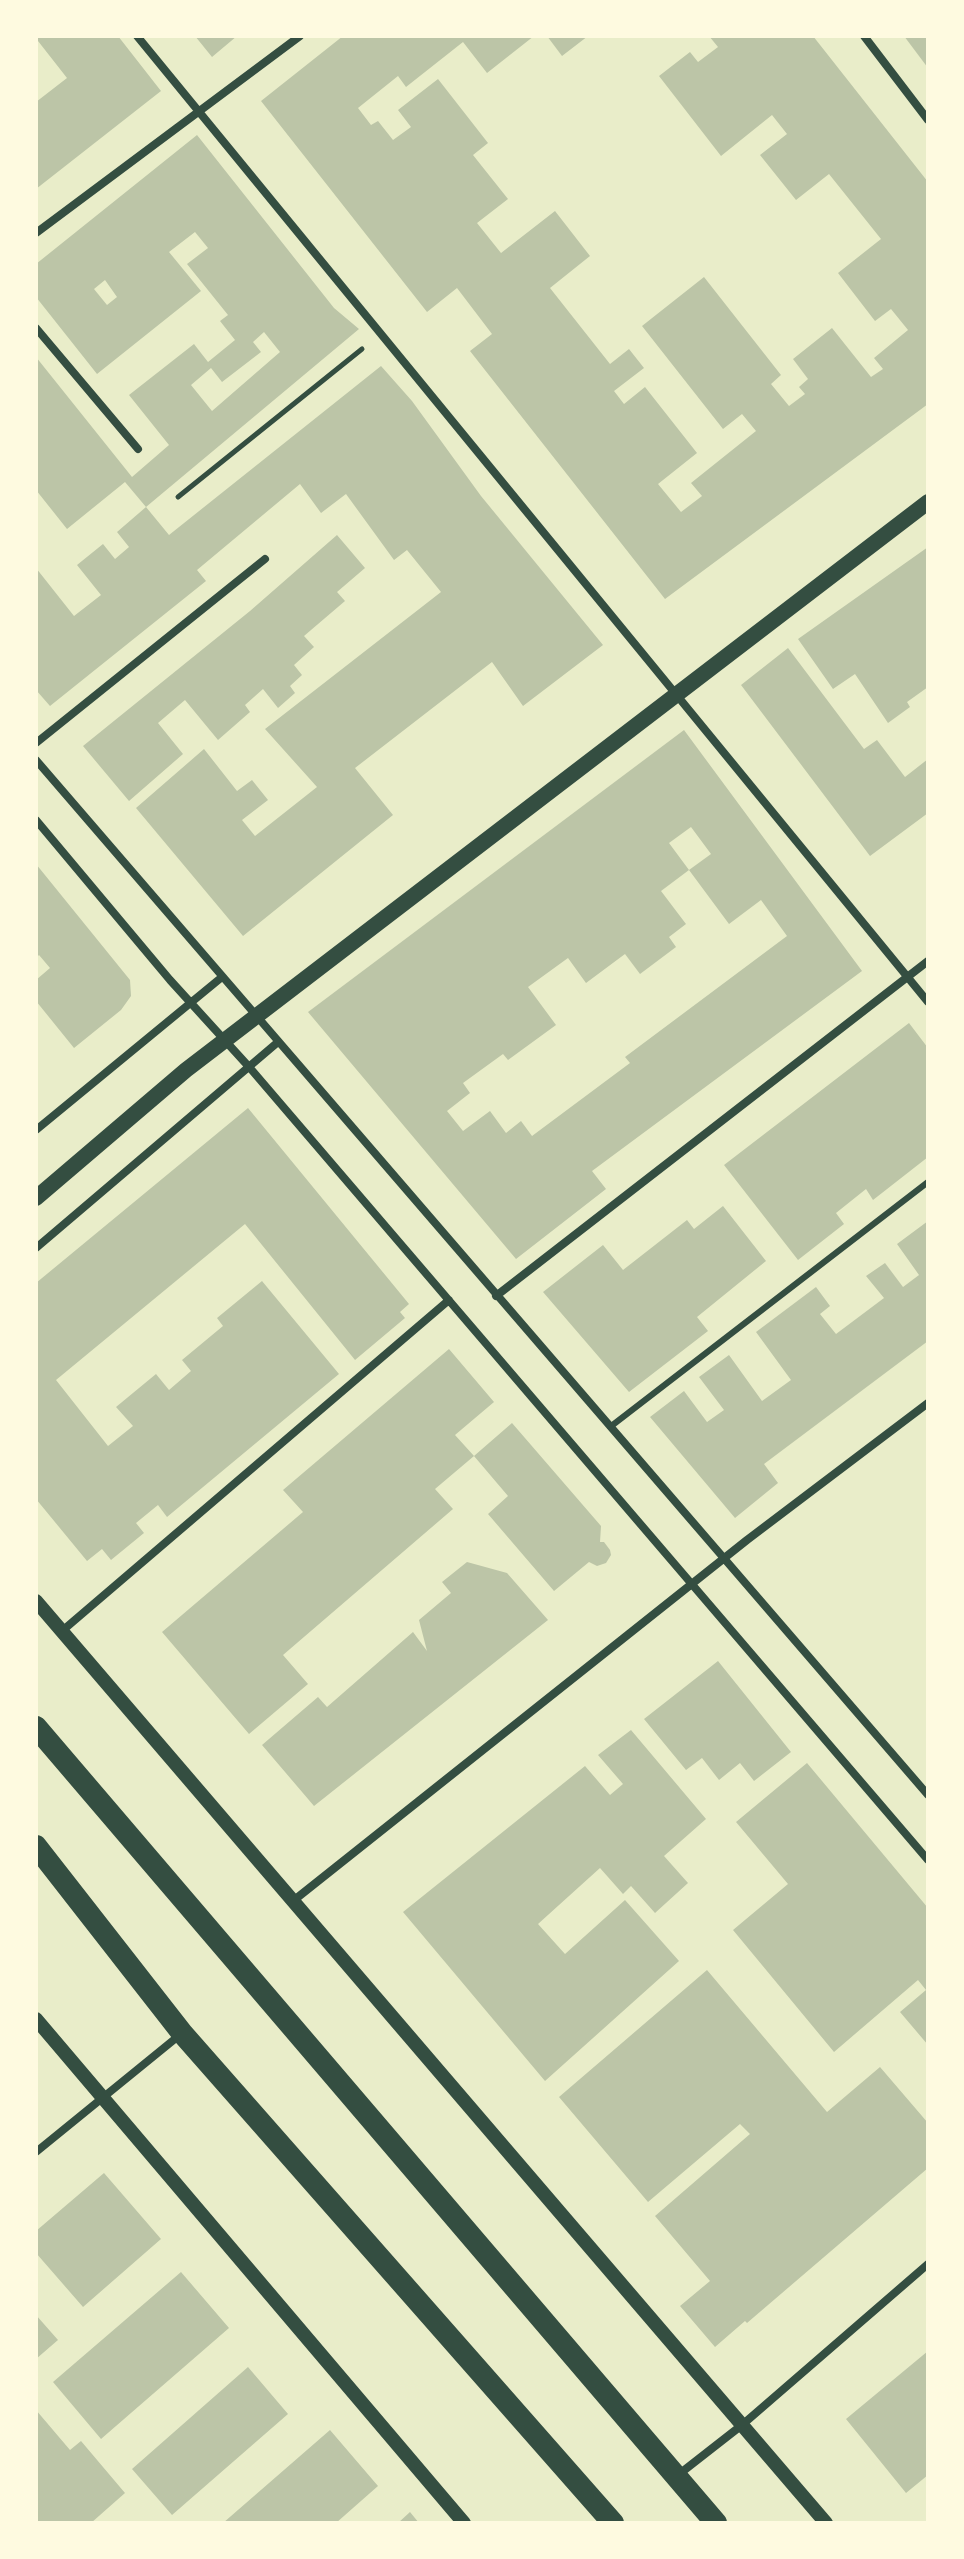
<!DOCTYPE html>
<style>
body{margin:0}
#map{position:relative;width:964px;height:2559px;overflow:hidden;background:#e9edc9;font-family:Lato,sans-serif}
canvas{display:block}
.frame{position:absolute;inset:0;border:38px solid #fefae0;pointer-events:none}
</style>
<div id="map">
<canvas width="964" height="2559"></canvas>
<div class="frame"></div>
</div>
<script>
const ctx = document.querySelector('canvas').getContext('2d');
ctx.lineJoin = 'round';
function fillPath(path, color) { ctx.fillStyle = color; ctx.fill(path, 'evenodd'); }
function stroke(path, color, width, dash) { ctx.strokeStyle = color; ctx.lineWidth = width; ctx.lineCap = dash ? 'butt' : 'round'; ctx.setLineDash(dash || []); ctx.stroke(path); }
const building = new Path2D(`
 M 36,36 L 118,36 L 161,91 L 36,189 L 36,102 L 67,78 L 38,41 L 36,43 Z
 M 195,36 L 237,36 L 212,57 Z
 M 343,36 L 534,36 L 487,73 L 463,42 L 406,87 L 398,76 L 358,108 L 371,125 L 378,121 L 393,140 L 411,127 L 398,110 L 438,79 L 488,143 L 473,155 L 508,199 L 477,223 L 501,253 L 555,211 L 590,256 L 550,288 L 610,364 L 629,349 L 644,368 L 614,391 L 624,404 L 645,387 L 697,453 L 658,484 L 681,512 L 702,496 L 691,483 L 756,431 L 742,414 L 723,429 L 642,326 L 704,277 L 781,375 L 771,384 L 789,406 L 805,394 L 799,387 L 808,379 L 793,359 L 832,328 L 871,377 L 883,369 L 874,358 L 908,330 L 891,309 L 875,321 L 838,273 L 881,239 L 829,174 L 796,200 L 760,155 L 787,134 L 772,115 L 721,156 L 659,76 L 690,52 L 698,62 L 718,47 L 709,36 L 813,36 L 928,182 L 928,404 L 665,599 L 470,351 L 492,334 L 457,288 L 427,312 L 261,101 Z
 M 547,36 L 588,36 L 562,56 Z
 M 904,36 L 928,36 L 928,68 Z
 M 197,135 L 334,308 L 359,329 L 146,507 L 125,482 L 67,529 L 36,490 L 36,357 L 132,477 L 169,445 L 129,395 L 194,344 L 208,362 L 235,340 L 220,321 L 228,315 L 187,264 L 208,248 L 195,232 L 169,252 L 201,291 L 97,374 L 36,297 L 36,264 ZM 105,280 L 117,297 L 107,305 L 94,289 ZM 264,332 L 280,352 L 212,411 L 191,385 L 211,368 L 222,382 L 261,352 L 253,342 Z
 M 381,366 L 412,401 L 481,496 L 603,645 L 523,706 L 492,662 L 355,768 L 393,815 L 243,936 L 136,808 L 204,749 L 237,791 L 252,780 L 268,800 L 242,820 L 255,836 L 317,787 L 265,729 L 441,592 L 407,550 L 394,560 L 346,494 L 321,513 L 300,484 L 197,570 L 206,581 L 50,706 L 36,690 L 36,568 L 74,616 L 101,595 L 77,565 L 103,544 L 115,559 L 129,547 L 117,532 L 146,507 L 169,535 Z
 M 337,535 L 365,568 L 337,592 L 345,601 L 304,636 L 314,647 L 294,665 L 302,675 L 290,686 L 295,693 L 278,708 L 263,689 L 245,705 L 250,712 L 218,740 L 185,700 L 158,723 L 183,754 L 129,801 L 83,746 L 250,611 Z
 M 928,547 L 928,687 L 907,702 L 910,707 L 888,723 L 855,674 L 833,689 L 798,639 Z
 M 788,648 L 864,749 L 877,740 L 905,777 L 928,759 L 928,813 L 870,856 L 741,685 Z
 M 684,730 L 862,971 L 592,1171 L 606,1189 L 516,1259 L 308,1012 ZM 691,827 L 711,854 L 689,870 L 669,843 ZM 689,870 L 729,924 L 761,900 L 787,936 L 625,1057 L 630,1063 L 532,1136 L 521,1121 L 506,1133 L 490,1111 L 463,1131 L 447,1111 L 470,1093 L 463,1083 L 503,1054 L 508,1060 L 556,1025 L 528,987 L 568,958 L 586,983 L 625,954 L 640,974 L 676,947 L 669,937 L 686,924 L 661,891 Z
 M 36,864 L 130,980 L 131,996 L 121,1010 L 74,1048 L 36,1001 L 36,980 L 50,968 L 39,955 L 36,958 Z
 M 909,1023 L 928,1048 L 928,1157 L 873,1200 L 866,1189 L 836,1213 L 844,1224 L 798,1260 L 724,1165 Z
 M 248,1108 L 409,1304 L 400,1312 L 405,1318 L 355,1360 L 245,1224 L 56,1380 L 108,1446 L 133,1426 L 116,1407 L 156,1374 L 169,1390 L 191,1371 L 182,1360 L 223,1326 L 217,1318 L 262,1281 L 339,1374 L 167,1517 L 158,1505 L 136,1523 L 144,1533 L 111,1560 L 102,1549 L 87,1561 L 36,1499 L 36,1283 Z
 M 723,1206 L 766,1261 L 697,1317 L 708,1331 L 629,1392 L 543,1292 L 603,1245 L 623,1270 L 687,1220 L 694,1229 Z
 M 928,1221 L 928,1341 L 764,1464 L 778,1483 L 735,1518 L 650,1417 L 684,1391 L 707,1422 L 724,1410 L 699,1377 L 729,1355 L 762,1401 L 791,1380 L 756,1332 L 816,1287 L 830,1306 L 820,1314 L 836,1334 L 884,1298 L 866,1276 L 885,1263 L 903,1287 L 919,1275 L 897,1244 Z
 M 449,1349 L 494,1402 L 455,1435 L 474,1456 L 435,1489 L 453,1509 L 283,1655 L 308,1684 L 249,1734 L 162,1632 L 303,1512 L 283,1490 Z
 M 512,1423 L 601,1526 L 600,1542 L 604,1542 L 610,1550 L 611,1555 L 606,1563 L 597,1566 L 589,1562 L 554,1591 L 488,1514 L 508,1496 L 474,1456 Z
 M 467,1562 L 507,1573 L 548,1620 L 314,1806 L 262,1745 L 318,1697 L 327,1707 L 413,1632 L 427,1651 L 419,1620 L 451,1593 L 442,1582 Z
 M 718,1661 L 791,1752 L 754,1781 L 740,1763 L 719,1780 L 702,1758 L 686,1770 L 644,1719 Z
 M 631,1730 L 706,1819 L 664,1856 L 688,1883 L 655,1913 L 631,1886 L 623,1894 L 600,1868 L 538,1924 L 565,1954 L 625,1900 L 679,1961 L 545,2081 L 403,1912 L 585,1766 L 610,1795 L 623,1784 L 598,1755 Z
 M 807,1763 L 928,1908 L 928,2045 L 900,2012 L 926,1990 L 918,1980 L 834,2052 L 733,1930 L 788,1884 L 736,1822 Z
 M 707,1970 L 827,2112 L 880,2067 L 928,2123 L 928,2168 L 747,2323 L 745,2321 L 715,2347 L 680,2306 L 710,2281 L 655,2216 L 750,2134 L 740,2124 L 648,2202 L 559,2097 Z
 M 104,2173 L 161,2239 L 83,2307 L 36,2253 L 36,2231 Z
 M 181,2272 L 229,2328 L 101,2439 L 53,2382 Z
 M 36,2315 L 58,2340 L 36,2359 Z
 M 928,2351 L 928,2475 L 906,2493 L 846,2419 Z
 M 248,2367 L 288,2414 L 172,2515 L 132,2469 Z
 M 36,2410 L 70,2450 L 81,2441 L 125,2493 L 91,2523 L 36,2523 Z
 M 330,2430 L 378,2486 L 336,2523 L 223,2523 Z
 M 410,2512 L 419,2523 L 398,2523 Z`);
const path = new Path2D(`
 M 178,497 L 362,349`);
const service = new Path2D(`
 M 610,1427 L 928,1182`);
const minor = new Path2D(`
 M 137,36 L 928,1002
 M 864,36 L 928,120
 M 36,233 L 300,36
 M 36,328 L 138,449
 M 36,743 L 265,559
 M 36,760 L 928,1795
 M 36,820 L 170,980 L 250,1068 L 928,1860
 M 36,1130 L 222,977
 M 36,1248 L 278,1042
 M 496,1296 L 928,961
 M 62,1631 L 449,1300
 M 293,1901 L 747,1540 L 928,1403
 M 36,2152 L 181,2034
 M 678,2475 L 742,2425 L 928,2264`);
const tertiary = new Path2D(`
 M 36,1601 L 826,2523
 M 36,2019 L 464,2523`);
const secondary = new Path2D(`
 M 36,1198 L 186,1070 L 928,502`);
const trunk = new Path2D(`
 M 36,1727 L 716,2523
 M 36,1846 L 182,2033 L 613,2523`);
fillPath(building, '#bcc5a7');
stroke(path, '#344e41', 5);
stroke(service, '#344e41', 6);
stroke(minor, '#344e41', 8);
stroke(tertiary, '#344e41', 14);
stroke(secondary, '#344e41', 16);
stroke(trunk, '#344e41', 22);
</script>
